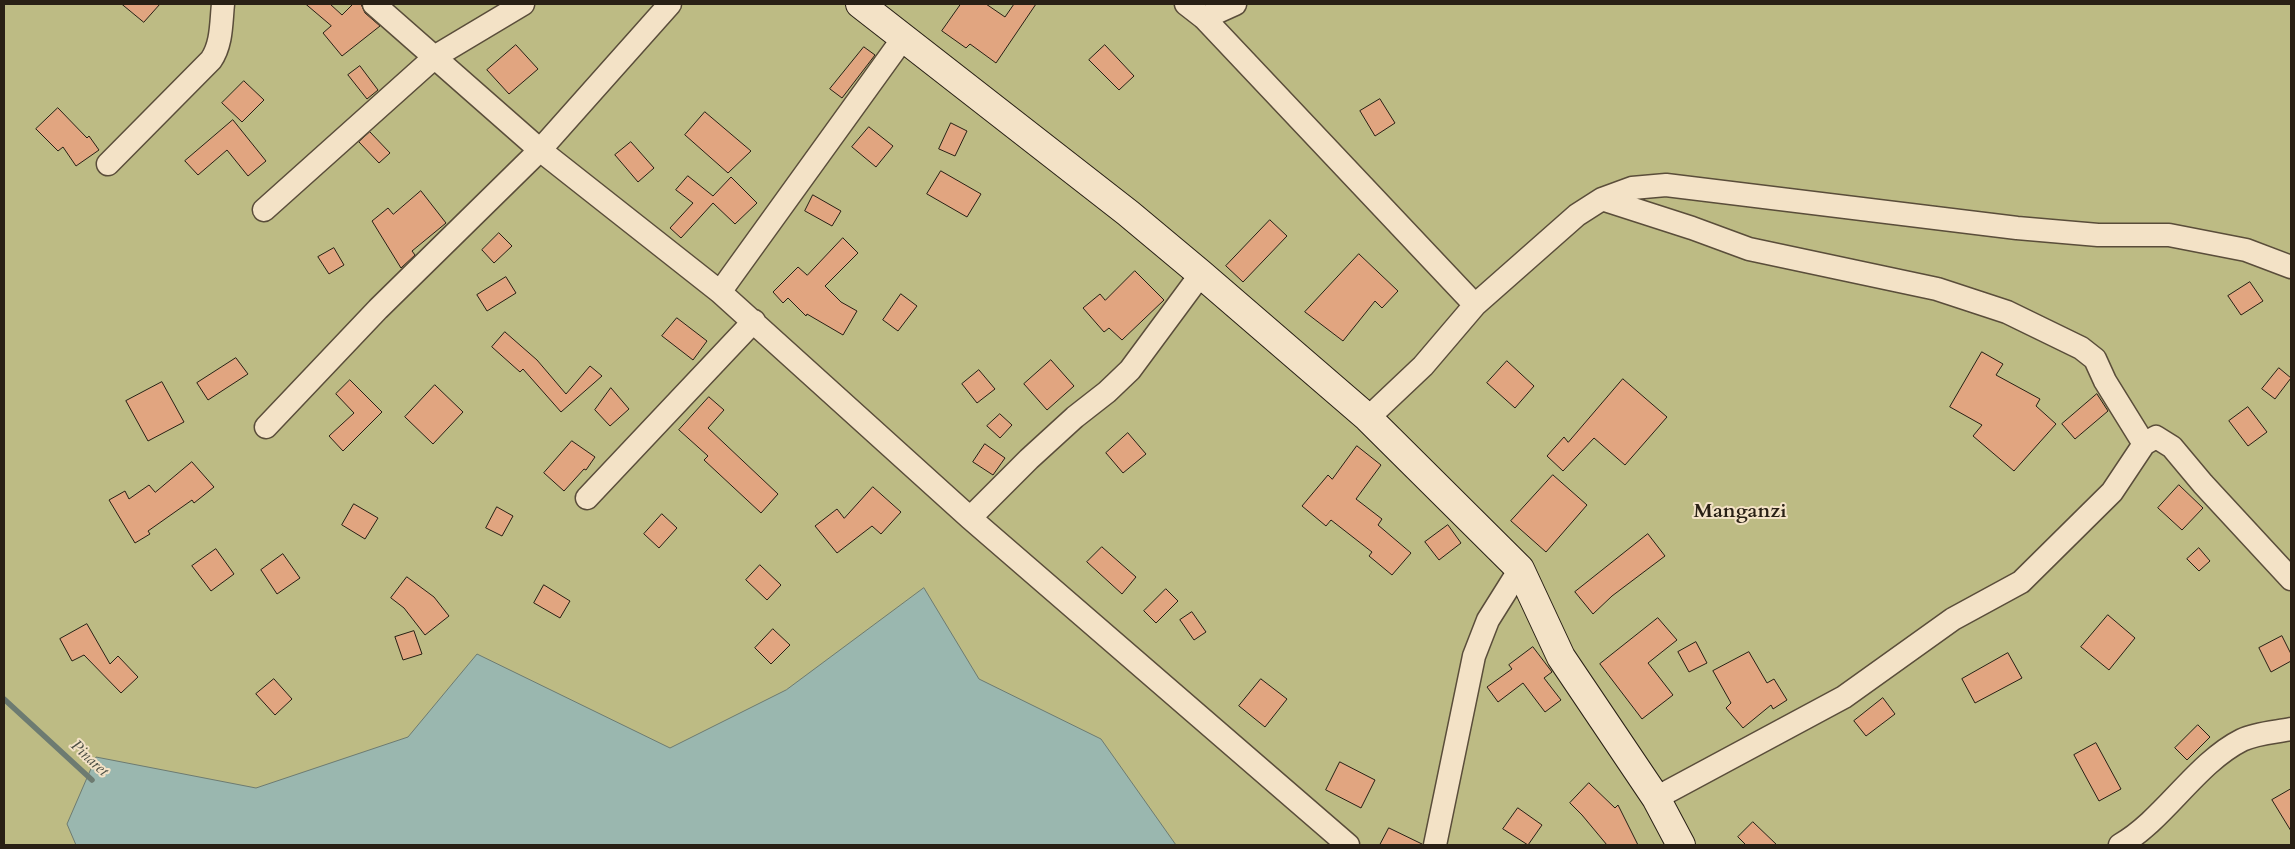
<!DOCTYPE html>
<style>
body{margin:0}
#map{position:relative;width:2295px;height:849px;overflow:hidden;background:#edd3a7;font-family:Cardo,serif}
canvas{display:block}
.frame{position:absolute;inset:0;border:5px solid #292015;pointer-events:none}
</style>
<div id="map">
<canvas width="2295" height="849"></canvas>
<div class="frame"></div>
</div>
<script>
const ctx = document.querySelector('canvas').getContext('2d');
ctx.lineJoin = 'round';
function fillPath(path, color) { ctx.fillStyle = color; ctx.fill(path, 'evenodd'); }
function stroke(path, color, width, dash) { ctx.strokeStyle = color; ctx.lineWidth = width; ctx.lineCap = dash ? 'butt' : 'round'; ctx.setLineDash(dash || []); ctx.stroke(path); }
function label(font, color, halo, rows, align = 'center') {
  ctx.font = font + ' Cardo,serif'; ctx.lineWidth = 4; ctx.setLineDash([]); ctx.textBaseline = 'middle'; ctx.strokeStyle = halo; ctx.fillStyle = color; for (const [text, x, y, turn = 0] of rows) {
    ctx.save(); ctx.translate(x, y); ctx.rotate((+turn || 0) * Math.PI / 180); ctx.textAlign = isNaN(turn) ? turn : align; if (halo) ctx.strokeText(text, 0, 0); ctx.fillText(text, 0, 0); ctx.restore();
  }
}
const green = new Path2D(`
 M 4,4 L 2291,4 L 2291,845 L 4,845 Z`);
const water = new Path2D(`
 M 924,588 L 979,679 L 1101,739 L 1176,845 L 76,845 L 67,824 L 96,757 L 256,788 L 408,737 L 477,654 L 670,748 L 786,690 Z`);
const stream = new Path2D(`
 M 4,699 L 92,780`);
const building = new Path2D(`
 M 122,4 L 160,4 L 144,22 Z
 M 306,4 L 330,4 L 342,15 L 353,4 L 361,4 L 365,13 L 380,26 L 342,56 L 323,33 L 331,26 Z
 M 961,4 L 986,4 L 1005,17 L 1014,4 L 1036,4 L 996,63 L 970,44 L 966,48 L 942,31 Z
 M 516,45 L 538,69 L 509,94 L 487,70 Z
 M 1105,45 L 1134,76 L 1119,90 L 1089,60 Z
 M 864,47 L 875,55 L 842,98 L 830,89 Z
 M 360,66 L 378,90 L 367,99 L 348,75 Z
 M 244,81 L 264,100 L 242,122 L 222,103 Z
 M 1380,99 L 1395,123 L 1375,136 L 1360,111 Z
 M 58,108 L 87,138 L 89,136 L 99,150 L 76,166 L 63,147 L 58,151 L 36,129 Z
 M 705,112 L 751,151 L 728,173 L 685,135 Z
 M 233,120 L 266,161 L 248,176 L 227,150 L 198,175 L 185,161 Z
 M 951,123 L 967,131 L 955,156 L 939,149 Z
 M 869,127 L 893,146 L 876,167 L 852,147 Z
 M 370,132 L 390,153 L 379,163 L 359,142 Z
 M 631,142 L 654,168 L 638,182 L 615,155 Z
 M 941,171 L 981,194 L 967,217 L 927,194 Z
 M 688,176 L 713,196 L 731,177 L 757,203 L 735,224 L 713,203 L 681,238 L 670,228 L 693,203 L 676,190 Z
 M 421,191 L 446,223 L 412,251 L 415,255 L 401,268 L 372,221 L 388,208 L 393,214 Z
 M 813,195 L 841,211 L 832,226 L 805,211 Z
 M 1270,220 L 1287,236 L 1243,282 L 1226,266 Z
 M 499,233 L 512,246 L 494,263 L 482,250 Z
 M 843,238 L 858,253 L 825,286 L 841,302 L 857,311 L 843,335 L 807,314 L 806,316 L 788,298 L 783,303 L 773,292 L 798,267 L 807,275 Z
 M 334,248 L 344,265 L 329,274 L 318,257 Z
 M 1359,254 L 1398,291 L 1382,308 L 1375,301 L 1343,341 L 1305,312 Z
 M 1135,271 L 1164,300 L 1122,340 L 1109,328 L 1104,332 L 1083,308 L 1100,294 L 1105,300 Z
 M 506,277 L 516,293 L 487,311 L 477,295 Z
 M 2250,282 L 2263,301 L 2241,315 L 2228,296 Z
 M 901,294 L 917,306 L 898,331 L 883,320 Z
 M 677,318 L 707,341 L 693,360 L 662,336 Z
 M 505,332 L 537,360 L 566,394 L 590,366 L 602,376 L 561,412 L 523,369 L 520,372 L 492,347 Z
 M 1982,352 L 2003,364 L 1996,375 L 2040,399 L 2036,406 L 2056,424 L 2014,471 L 1973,436 L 1982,425 L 1950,407 Z
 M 236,358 L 248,374 L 208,400 L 197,383 Z
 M 1051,360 L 1074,386 L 1047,410 L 1024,384 Z
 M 1507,361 L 1534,386 L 1515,408 L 1487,383 Z
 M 2279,368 L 2291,378 L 2275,399 L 2262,389 Z
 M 979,370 L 995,389 L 977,403 L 962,384 Z
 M 1623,379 L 1667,417 L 1625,465 L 1594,438 L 1563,471 L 1547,456 L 1564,437 L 1568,442 Z
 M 350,380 L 382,412 L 343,451 L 329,436 L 354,413 L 336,394 Z
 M 162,382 L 184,422 L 148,441 L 126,401 Z
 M 435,385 L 463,412 L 433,444 L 405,417 Z
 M 611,388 L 629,409 L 610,426 L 595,410 Z
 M 2097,394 L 2108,411 L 2075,439 L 2062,424 Z
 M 709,397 L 724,410 L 708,428 L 778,494 L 761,513 L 704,460 L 708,456 L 679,430 Z
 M 2248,407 L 2267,432 L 2248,446 L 2229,421 Z
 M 1000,414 L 1012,425 L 1000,438 L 987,426 Z
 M 1128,433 L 1146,454 L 1123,473 L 1106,453 Z
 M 572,441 L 595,457 L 586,470 L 584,469 L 564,491 L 544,473 Z
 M 985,444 L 1005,458 L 993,475 L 973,462 Z
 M 1357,446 L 1381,465 L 1356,499 L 1382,519 L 1378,525 L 1411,553 L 1392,575 L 1369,556 L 1372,552 L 1331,520 L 1326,526 L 1302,506 L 1328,475 L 1332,479 Z
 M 192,462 L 214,487 L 194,503 L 192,500 L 148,531 L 150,534 L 135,543 L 109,500 L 125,491 L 129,499 L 149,485 L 155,492 Z
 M 1553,475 L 1587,505 L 1546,552 L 1511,521 Z
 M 2179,485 L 2203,508 L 2182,530 L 2158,508 Z
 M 873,487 L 901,512 L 881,534 L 872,526 L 837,553 L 815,526 L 837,509 L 844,518 Z
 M 354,504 L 378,518 L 365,539 L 342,525 Z
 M 497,507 L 513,516 L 502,536 L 486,528 Z
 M 662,514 L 677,528 L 659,548 L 644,534 Z
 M 1448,525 L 1461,543 L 1439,560 L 1425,542 Z
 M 1648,534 L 1665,556 L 1612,596 L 1593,614 L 1575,592 Z
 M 1102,547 L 1136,577 L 1122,594 L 1087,562 Z
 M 2199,548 L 2210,561 L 2199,571 L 2187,559 Z
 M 216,549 L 234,574 L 211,591 L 192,566 Z
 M 283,554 L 300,578 L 277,594 L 261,570 Z
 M 760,565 L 781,585 L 767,600 L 746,580 Z
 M 407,577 L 434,597 L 449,616 L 425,635 L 404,608 L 391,598 Z
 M 544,585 L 570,601 L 560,618 L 534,603 Z
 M 1166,589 L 1178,601 L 1156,623 L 1144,611 Z
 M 1192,612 L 1206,632 L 1194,640 L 1180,620 Z
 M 2108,615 L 2135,638 L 2109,670 L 2081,647 Z
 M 1658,618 L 1677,640 L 1648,663 L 1673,695 L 1642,719 L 1600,664 Z
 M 87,624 L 110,664 L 118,656 L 138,677 L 121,693 L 84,655 L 72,661 L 60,639 Z
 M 773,629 L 790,645 L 771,664 L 755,648 Z
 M 414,631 L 422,654 L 403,660 L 395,637 Z
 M 2282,636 L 2291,654 L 2291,661 L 2271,672 L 2259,648 Z
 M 1696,642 L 1707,663 L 1689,672 L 1678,652 Z
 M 1533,647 L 1552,672 L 1544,678 L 1561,700 L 1545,712 L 1523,683 L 1498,702 L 1487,687 L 1512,669 L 1509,665 Z
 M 1749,652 L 1767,683 L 1774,679 L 1787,700 L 1773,709 L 1771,705 L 1743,728 L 1726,708 L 1731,703 L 1713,671 Z
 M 2008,653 L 2022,678 L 1975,703 L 1962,679 Z
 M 274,679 L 292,699 L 275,715 L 256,694 Z
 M 1261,679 L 1287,699 L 1265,727 L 1239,706 Z
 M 1883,698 L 1895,714 L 1866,736 L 1854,721 Z
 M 2198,725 L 2210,737 L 2187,760 L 2175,748 Z
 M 2096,743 L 2121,789 L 2099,801 L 2074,755 Z
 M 1340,762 L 1375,780 L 1361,808 L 1326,790 Z
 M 1589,783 L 1615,808 L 1618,805 L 1638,845 L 1607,845 L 1582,815 L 1570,803 Z
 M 2291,789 L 2291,831 L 2272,800 Z
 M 1518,808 L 1542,825 L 1528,845 L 1503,829 Z
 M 1753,822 L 1777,845 L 1746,845 L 1738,837 Z
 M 1389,828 L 1422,844 L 1422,845 L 1380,845 Z`);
const minor = new Path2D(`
 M 374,4 L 540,150 L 720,292 L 970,518 L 1348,845
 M 1186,4 L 1204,18 L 1475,305
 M 1204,18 L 1235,4
 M 108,164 L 211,60 C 222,44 221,23 223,4
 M 1602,199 L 1692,228 L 1749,249 L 1937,289 L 2007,312 L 2081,348 L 2095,359 L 2105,381 L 2144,444 L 2156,437 L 2172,447 L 2203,484 L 2291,579
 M 264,210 L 436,56 L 523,4
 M 720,292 L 904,37
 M 1368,418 L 1423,366 L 1475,305 L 1577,215 L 1602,199 L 1632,188 L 1666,185 L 2017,228 L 2098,235 L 2169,235 L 2246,250 L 2291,267
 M 266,427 L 378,309 L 540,150 L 670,4
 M 587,498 L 754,321
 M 970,518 L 1029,459 L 1075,417 L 1107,392 L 1130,370 L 1201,274
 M 1656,798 L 1844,697 L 1953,619 L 2021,582 L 2112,492 L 2144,444
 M 1435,845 L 1474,656 L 1488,620 L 1520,569
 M 2120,845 C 2164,820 2196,763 2242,740 C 2256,733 2276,732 2291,729`);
const secondary = new Path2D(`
 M 860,4 L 1128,213 L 1201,274 L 1368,418 L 1520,569 L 1561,657 L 1656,798 L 1681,845`);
const waterNames = [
 ["Pinaret",89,759,43]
];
const districtNames = [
 ["Manganzi",1740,512]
];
fillPath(green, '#bdbb84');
fillPath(water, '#9ab7af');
stroke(water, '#6d7b71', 1);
stroke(stream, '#6d7b71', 5.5);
fillPath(building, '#e1a580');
stroke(building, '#292015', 1);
stroke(minor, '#5a4d3a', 25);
stroke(secondary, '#292015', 30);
stroke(minor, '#f3e2c6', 22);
stroke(secondary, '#f3e2c6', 28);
label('italic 16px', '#4b4d43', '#f3e2c6', waterNames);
label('bold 20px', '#292015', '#f3e2c6', districtNames);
</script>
